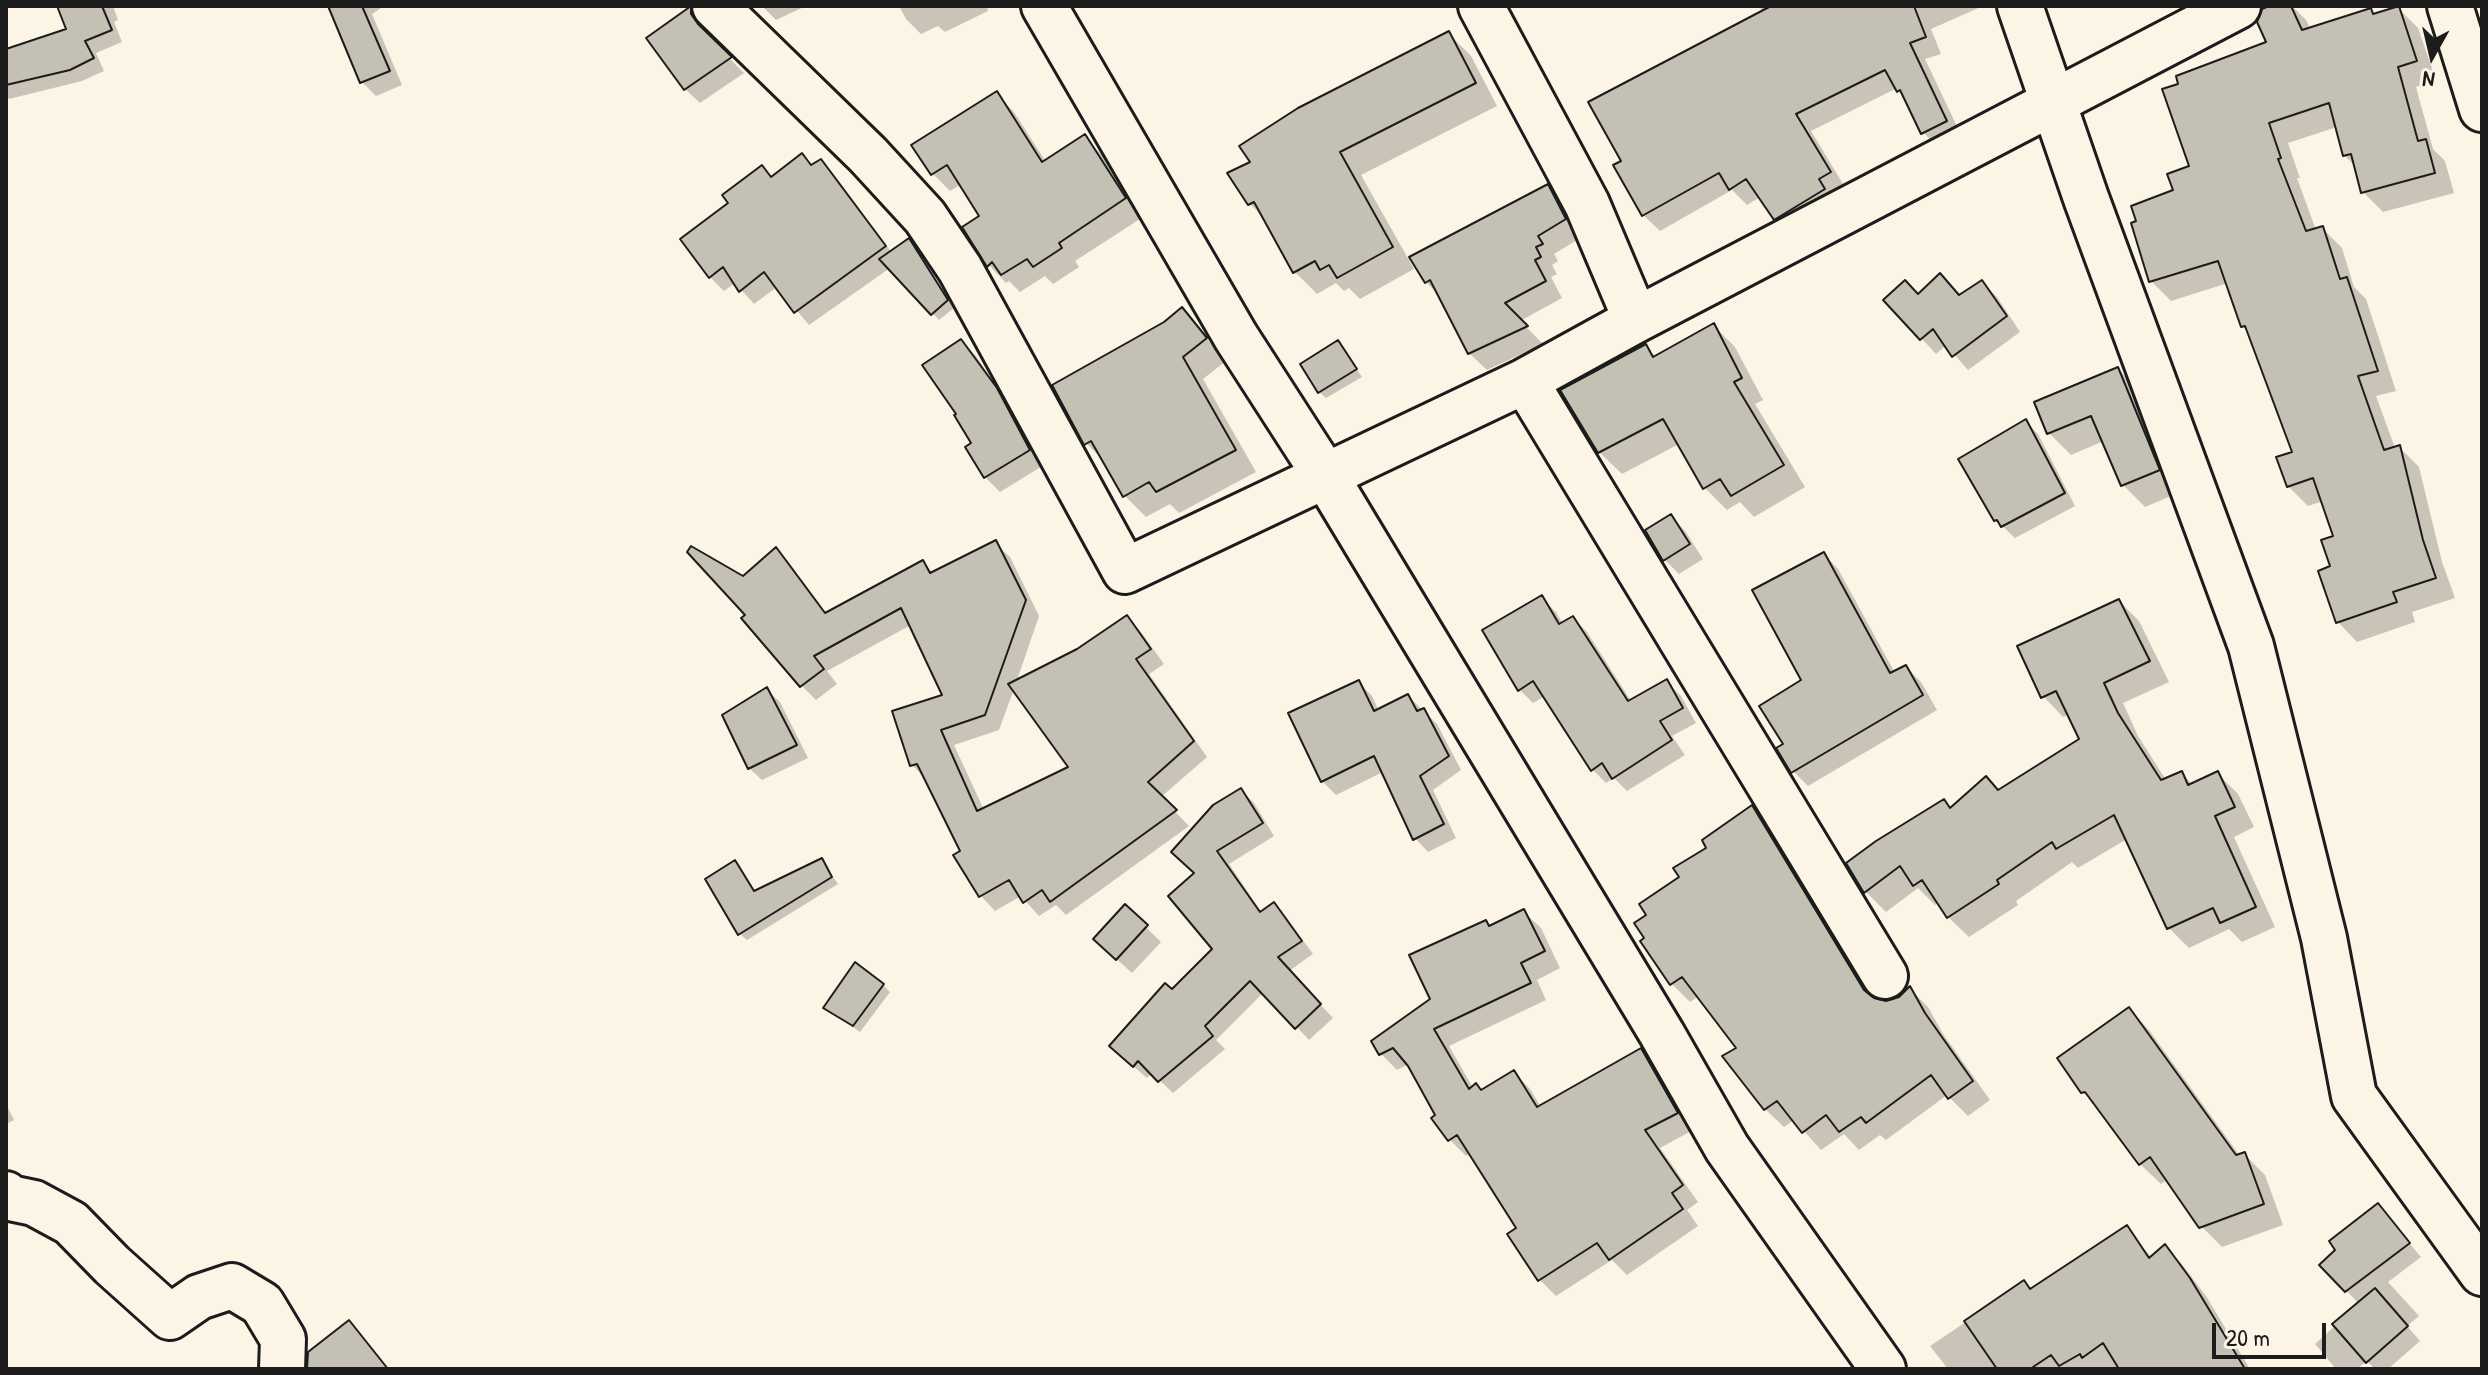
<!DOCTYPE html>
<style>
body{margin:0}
#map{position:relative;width:2488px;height:1375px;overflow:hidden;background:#fcf5e5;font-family:"Patrick Hand",sans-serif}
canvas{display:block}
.frame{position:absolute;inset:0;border:8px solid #1c1c1c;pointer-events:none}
.north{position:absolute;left:2392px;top:16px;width:80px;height:80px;-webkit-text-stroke:6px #fcf5e5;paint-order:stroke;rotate:188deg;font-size:22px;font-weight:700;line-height:32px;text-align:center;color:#1c1c1c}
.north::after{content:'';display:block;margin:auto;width:28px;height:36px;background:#1c1c1c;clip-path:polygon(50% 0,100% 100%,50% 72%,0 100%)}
.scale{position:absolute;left:2212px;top:1323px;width:114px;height:36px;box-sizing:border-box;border:4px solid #1c1c1c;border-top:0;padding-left:10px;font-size:24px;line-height:28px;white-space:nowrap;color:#1c1c1c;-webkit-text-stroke:6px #fcf5e5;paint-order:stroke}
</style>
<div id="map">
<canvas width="2488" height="1375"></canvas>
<div class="frame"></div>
<div class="north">N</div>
<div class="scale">20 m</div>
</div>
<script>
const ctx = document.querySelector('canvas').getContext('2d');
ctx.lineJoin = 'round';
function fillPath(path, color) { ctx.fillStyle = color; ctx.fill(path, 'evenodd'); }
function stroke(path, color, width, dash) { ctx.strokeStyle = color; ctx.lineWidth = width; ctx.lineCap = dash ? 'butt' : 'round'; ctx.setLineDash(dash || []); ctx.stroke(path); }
const shadow = new Path2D(`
 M 59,6 L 113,6 L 118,20 L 114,22 L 122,42 L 96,53 L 104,71 L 82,81 L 9,99 L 6,95 L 6,51 L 69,30 Z
 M 330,6 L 384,6 L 372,14 L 402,85 L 376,96 L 362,82 Z
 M 762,6 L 806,6 L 776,20 Z
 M 899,6 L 987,6 L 988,11 L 945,32 L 938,26 L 921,34 L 906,19 Z
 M 1762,6 L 1983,6 L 1931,29 L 1941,54 L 1925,59 L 1962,137 L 1939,149 L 1923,132 L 1907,99 L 1897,88 L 1811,131 L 1846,189 L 1790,236 L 1774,219 L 1760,197 L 1747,205 L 1732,190 L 1660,231 L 1643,215 L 1623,162 L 1763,13 L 1760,7 Z
 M 2274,6 L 2292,6 L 2306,20 L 2311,30 L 2370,11 L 2376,16 L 2398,8 L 2418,28 L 2436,80 L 2416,87 L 2433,149 L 2445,161 L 2454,193 L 2383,212 L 2363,192 L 2356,167 L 2344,155 L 2337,127 L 2288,143 L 2300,178 L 2297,178 L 2316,230 L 2322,228 L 2342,248 L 2354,287 L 2366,299 L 2396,391 L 2376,396 L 2395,448 L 2399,447 L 2419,467 L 2442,562 L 2455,598 L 2412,612 L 2415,622 L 2357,642 L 2338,622 L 2333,567 L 2335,537 L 2323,501 L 2308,506 L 2288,486 L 2295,453 L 2251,334 L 2242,326 L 2228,283 L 2171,301 L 2151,281 L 2176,192 L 2269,43 Z
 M 691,9 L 705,23 L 705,30 L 711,40 L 744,73 L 700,103 L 685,89 Z
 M 1449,34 L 1471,56 L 1497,106 L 1361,175 L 1414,269 L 1360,299 L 1349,288 L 1344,291 L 1336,283 L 1317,294 L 1295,272 L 1267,221 L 1250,204 L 1230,174 L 1252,163 Z
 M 996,94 L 1014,112 L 1046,162 L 1084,137 L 1102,155 L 1143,217 L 1075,261 L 1079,267 L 1053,284 L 1045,276 L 1020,292 L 1009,281 L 1006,283 L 989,265 L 965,228 L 982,216 L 962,184 L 950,191 L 932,173 Z
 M 802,156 L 813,167 L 821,162 L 835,176 L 892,253 L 909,241 L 954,308 L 939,320 L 890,268 L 809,325 L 777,287 L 754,304 L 735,283 L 724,291 L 710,277 L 772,178 Z
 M 1548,187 L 1565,204 L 1582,237 L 1554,254 L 1558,261 L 1552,265 L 1557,274 L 1551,277 L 1562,298 L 1520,321 L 1543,344 L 1487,370 L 1469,353 L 1440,296 L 1426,282 Z
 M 1982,282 L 1997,297 L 2020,332 L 1968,370 L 1946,345 L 1936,354 L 1886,300 L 1960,296 Z
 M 1182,310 L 1226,361 L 1203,379 L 1256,472 L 1179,513 L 1170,504 L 1146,517 L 1125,496 L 1107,464 L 1086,443 L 1165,324 Z
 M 1713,325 L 1735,347 L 1763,400 L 1755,404 L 1805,487 L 1754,517 L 1740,502 L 1727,510 L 1705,488 L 1679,444 L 1622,474 L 1599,452 L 1645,347 L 1656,357 Z
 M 961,341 L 976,356 L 1010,406 L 1044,465 L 1000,492 L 985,477 L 967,448 L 974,444 Z
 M 1338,342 L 1362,377 L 1326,398 L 1319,392 Z
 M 2118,369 L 2140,391 L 2180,492 L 2145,507 L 2123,485 L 2104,441 L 2071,455 L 2049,433 L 2037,403 Z
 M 2026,422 L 2038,434 L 2075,506 L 2015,538 L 1996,520 Z
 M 1671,516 L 1685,531 L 1703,559 L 1679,574 L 1664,559 Z
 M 995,543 L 1010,557 L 1039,616 L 1016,683 L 1078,651 L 1127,617 L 1141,632 L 1164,664 L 1149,674 L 1207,757 L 1161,797 L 1189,826 L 1066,915 L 1056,905 L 1039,916 L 1021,896 L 995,911 L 981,896 L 956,856 L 963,852 L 927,780 L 912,765 L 944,696 L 911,625 L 827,671 L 837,684 L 816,700 L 802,686 L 748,615 L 744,579 L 776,549 L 790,564 L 827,614 L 923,563 L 933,573 ZM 1014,689 L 1071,767 L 984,810 L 954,745 L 999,730 Z
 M 1824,554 L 1838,569 L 1895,673 L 1906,667 L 1921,682 L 1937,710 L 1808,786 L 1793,771 L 1786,744 L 1804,681 Z
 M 1541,598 L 1556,612 L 1563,624 L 1573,618 L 1587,632 L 1631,701 L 1667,682 L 1681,696 L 1696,723 L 1672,736 L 1685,755 L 1627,791 L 1614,778 L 1606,783 L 1592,769 L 1545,696 L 1533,703 L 1519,689 Z
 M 2119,601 L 2139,621 L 2169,682 L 2123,703 L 2138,736 L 2166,780 L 2181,773 L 2193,785 L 2218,774 L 2238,794 L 2254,827 L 2234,837 L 2275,927 L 2242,942 L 2229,929 L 2189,948 L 2169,928 L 2127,839 L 2078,868 L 2072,862 L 2016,901 L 2018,905 L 1969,937 L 1948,917 L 1939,902 L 1935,905 L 1918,888 L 1886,912 L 1866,892 L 1849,864 L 1944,802 L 1951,809 L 1999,792 L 2082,740 L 2070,714 L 2063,717 L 2043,696 Z
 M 1358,682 L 1372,696 L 1379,711 L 1408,696 L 1437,724 L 1461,770 L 1433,790 L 1456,838 L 1428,852 L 1415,838 L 1383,772 L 1336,795 L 1322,781 Z
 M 767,690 L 780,702 L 808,758 L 762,780 L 749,768 Z
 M 1241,790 L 1254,803 L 1274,836 L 1229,864 L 1262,913 L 1274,904 L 1286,917 L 1313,954 L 1289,971 L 1333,1018 L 1309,1040 L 1264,992 L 1216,1040 L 1225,1049 L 1173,1093 L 1152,1073 L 1147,1078 L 1124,1058 L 1172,992 L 1214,949 L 1196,874 Z
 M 1752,808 L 1771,826 L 1876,1001 L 1886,1003 L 1900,999 L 1910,989 L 1928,1007 L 1943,1034 L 1990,1100 L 1968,1116 L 1947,1095 L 1886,1140 L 1880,1135 L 1859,1150 L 1844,1134 L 1821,1150 L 1794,1120 L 1784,1127 L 1765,1109 L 1725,1056 L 1739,1049 L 1699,996 L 1690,1002 L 1672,984 L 1647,939 L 1649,915 L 1682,877 Z
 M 821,860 L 838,884 L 747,940 L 740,934 L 735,863 L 756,893 Z
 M 1125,907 L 1161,942 L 1132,973 L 1111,954 Z
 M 1524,912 L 1541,928 L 1560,968 L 1537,980 L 1546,1000 L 1449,1046 L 1473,1088 L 1482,1092 L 1514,1072 L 1530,1089 L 1541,1107 L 1641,1051 L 1658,1067 L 1693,1130 L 1660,1148 L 1698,1202 L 1687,1210 L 1698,1226 L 1627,1275 L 1612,1260 L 1556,1296 L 1540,1280 L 1519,1229 L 1471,1153 L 1466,1156 L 1450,1140 L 1409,1064 L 1397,1070 L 1380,1053 L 1433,999 L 1486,922 L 1491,927 Z
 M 883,985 L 890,992 L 860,1032 L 826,1008 Z
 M 2129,1009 L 2149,1030 L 2240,1156 L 2244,1154 L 2265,1175 L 2283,1225 L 2222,1247 L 2201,1226 L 2168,1179 L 2161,1184 L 2140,1164 L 2101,1110 L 2083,1092 Z
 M 6,1104 L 14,1120 L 6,1124 Z
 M 2378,1206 L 2421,1257 L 2388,1282 L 2419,1316 L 2407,1326 L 2420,1341 L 2388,1369 L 2375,1369 L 2367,1361 L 2357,1369 L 2336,1369 L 2315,1344 L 2359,1304 L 2322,1265 Z
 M 2126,1227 L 2152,1258 L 2165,1247 L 2181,1263 L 2206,1296 L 2250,1369 L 1948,1369 L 1930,1346 L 2024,1283 L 2031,1290 Z`);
const building = new Path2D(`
 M 57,6 L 102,6 L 112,30 L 85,41 L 94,58 L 70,70 L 6,85 L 6,49 L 66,29 Z
 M 328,6 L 362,6 L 390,71 L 360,83 Z
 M 691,6 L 691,14 L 698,24 L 732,57 L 684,90 L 646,38 Z
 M 1771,6 L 1914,6 L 1926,37 L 1910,43 L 1947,121 L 1921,134 L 1900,90 L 1897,92 L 1885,70 L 1796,114 L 1831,172 L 1819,179 L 1825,189 L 1774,220 L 1746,179 L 1729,190 L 1719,173 L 1642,216 L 1613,165 L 1621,161 L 1588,102 Z
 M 2269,6 L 2291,6 L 2302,30 L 2371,8 L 2373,14 L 2399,6 L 2417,61 L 2398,67 L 2418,141 L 2426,139 L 2435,173 L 2361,193 L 2351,154 L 2343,156 L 2329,103 L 2269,123 L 2281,158 L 2278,159 L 2306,231 L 2323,226 L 2340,279 L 2347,277 L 2378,371 L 2358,376 L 2384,450 L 2400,445 L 2423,540 L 2436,578 L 2393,592 L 2397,602 L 2336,623 L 2318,571 L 2330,566 L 2321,540 L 2333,536 L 2313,478 L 2287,487 L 2276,457 L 2292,452 L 2245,326 L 2241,327 L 2218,261 L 2149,282 L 2131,223 L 2136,221 L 2131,206 L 2173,190 L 2167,174 L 2189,166 L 2162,89 L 2178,84 L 2176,76 L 2266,42 L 2257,22 L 2262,9 Z
 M 1449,31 L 1476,83 L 1340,152 L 1393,247 L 1337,278 L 1329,265 L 1320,270 L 1315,261 L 1293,273 L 1254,202 L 1248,205 L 1227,173 L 1250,162 L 1239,146 L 1298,108 Z
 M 997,91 L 1042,162 L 1085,134 L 1126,198 L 1059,243 L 1062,248 L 1033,267 L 1027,259 L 1001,275 L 992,262 L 987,267 L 962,227 L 979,216 L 947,165 L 931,175 L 911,145 Z
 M 802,153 L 811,165 L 821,159 L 886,246 L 794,313 L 764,272 L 739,292 L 723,267 L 709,278 L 680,239 L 728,203 L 722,195 L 762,165 L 771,177 Z
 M 1548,184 L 1566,219 L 1538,236 L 1543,244 L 1536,247 L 1541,257 L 1535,260 L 1546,281 L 1505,303 L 1528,326 L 1468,354 L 1430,280 L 1425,283 L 1409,257 Z
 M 909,238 L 948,300 L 931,315 L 879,259 Z
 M 1940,273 L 1959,295 L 1982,280 L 2007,316 L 1952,357 L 1933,329 L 1920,340 L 1883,300 L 1905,280 L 1918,294 Z
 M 1182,307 L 1207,338 L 1183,357 L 1236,450 L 1156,492 L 1149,482 L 1123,497 L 1091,441 L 1084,445 L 1052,385 L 1164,322 Z
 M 1714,323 L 1742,378 L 1734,382 L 1784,465 L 1731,496 L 1720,479 L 1703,489 L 1663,419 L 1598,453 L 1560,390 L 1646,344 L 1653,357 Z
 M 961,339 L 997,388 L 1030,450 L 984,478 L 965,447 L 971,443 L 954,415 L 956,414 L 922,365 Z
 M 1338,340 L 1357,369 L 1318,393 L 1300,364 Z
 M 2118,367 L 2160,470 L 2121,486 L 2091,416 L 2047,434 L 2034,402 Z
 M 2026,419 L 2065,493 L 2001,527 L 1997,520 L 1994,521 L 1958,459 Z
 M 1671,514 L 1690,544 L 1663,561 L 1645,530 Z
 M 996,540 L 1026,600 L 985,715 L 941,730 L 977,811 L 1068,767 L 1008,684 L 1077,649 L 1127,615 L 1151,649 L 1136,659 L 1194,741 L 1148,782 L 1177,810 L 1050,902 L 1042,890 L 1023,903 L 1009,880 L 979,897 L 953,855 L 960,851 L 917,764 L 910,766 L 892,711 L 942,695 L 901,608 L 814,656 L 824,669 L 800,687 L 741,618 L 745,615 L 687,552 L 691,546 L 743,576 L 776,547 L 825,613 L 923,560 L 930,573 Z
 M 1824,552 L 1890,673 L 1906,665 L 1923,695 L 1791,773 L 1776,748 L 1783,744 L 1759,706 L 1801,680 L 1752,590 Z
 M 1542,595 L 1559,624 L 1573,616 L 1628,701 L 1667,679 L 1683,708 L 1660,721 L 1672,740 L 1612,779 L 1602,763 L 1591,771 L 1533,681 L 1518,691 L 1482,630 Z
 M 2119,599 L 2150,661 L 2104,683 L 2118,713 L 2161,780 L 2182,771 L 2188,785 L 2218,771 L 2235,807 L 2215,816 L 2256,907 L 2220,923 L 2213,908 L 2167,929 L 2114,815 L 2056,849 L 2052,842 L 1997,880 L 1999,884 L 1947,918 L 1922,880 L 1913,886 L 1900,866 L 1864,893 L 1846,863 L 1876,841 L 1944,799 L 1950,808 L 1986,776 L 1998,790 L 2079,739 L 2056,691 L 2041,698 L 2017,646 Z
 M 1359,680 L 1374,711 L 1408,694 L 1417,711 L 1424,708 L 1449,756 L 1420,776 L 1444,824 L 1413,840 L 1374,756 L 1321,782 L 1288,713 Z
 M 767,687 L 797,745 L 748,769 L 722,715 Z
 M 1241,788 L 1263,823 L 1217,851 L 1260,912 L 1274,902 L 1302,941 L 1278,957 L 1321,1004 L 1295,1029 L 1250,981 L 1205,1026 L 1213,1036 L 1158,1082 L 1138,1061 L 1133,1067 L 1109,1046 L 1165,983 L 1172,989 L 1212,949 L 1168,896 L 1194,873 L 1171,852 L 1213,805 Z
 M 1752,805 L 1864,990 L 1874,998 L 1886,1001 L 1899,997 L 1910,986 L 1925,1013 L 1973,1081 L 1948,1099 L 1931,1075 L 1866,1123 L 1861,1117 L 1839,1132 L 1826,1115 L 1802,1133 L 1777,1101 L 1764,1110 L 1722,1056 L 1736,1048 L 1682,977 L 1670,985 L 1640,941 L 1644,938 L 1634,923 L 1646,915 L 1639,904 L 1679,877 L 1673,868 L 1706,848 L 1702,840 Z
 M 822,858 L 832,877 L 738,935 L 705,879 L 735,860 L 754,891 Z
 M 1125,904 L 1148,925 L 1116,960 L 1093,939 Z
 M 1524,909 L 1545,951 L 1521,963 L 1531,983 L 1434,1029 L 1469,1089 L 1476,1083 L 1481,1090 L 1514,1070 L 1537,1107 L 1641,1048 L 1678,1113 L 1645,1130 L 1683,1185 L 1672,1193 L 1683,1209 L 1609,1260 L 1597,1243 L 1538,1281 L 1507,1234 L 1516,1228 L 1457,1135 L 1448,1141 L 1431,1118 L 1435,1115 L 1408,1066 L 1393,1048 L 1379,1055 L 1371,1041 L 1430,999 L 1409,955 L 1486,920 L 1489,926 Z
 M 855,962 L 884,984 L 853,1026 L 823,1008 Z
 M 2129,1007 L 2236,1155 L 2245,1152 L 2264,1204 L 2199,1228 L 2150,1157 L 2139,1165 L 2085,1092 L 2081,1093 L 2057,1058 Z
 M 2378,1203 L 2410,1243 L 2345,1292 L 2319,1265 L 2335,1250 L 2329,1241 Z
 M 2127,1225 L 2149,1258 L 2165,1244 L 2190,1278 L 2245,1369 L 2119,1369 L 2103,1343 L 2082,1358 L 2080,1354 L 2059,1366 L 2051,1355 L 2030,1369 L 1997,1369 L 1964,1321 L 2024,1280 L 2030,1289 Z
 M 2375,1288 L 2408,1326 L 2366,1363 L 2332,1324 Z
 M 349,1320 L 388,1369 L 307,1369 L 308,1352 Z`);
const minor = new Path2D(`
 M 715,6 L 868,155 L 925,217 L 960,269 L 1125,571 L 1525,381 L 1636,320 L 2238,6
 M 1044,6 L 1236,337 L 1325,475 L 1662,1034 L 1727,1148 L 1883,1369
 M 1481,6 L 1587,204 L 1636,320
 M 2020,6 L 2086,198 L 2251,646 L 2324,938 L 2354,1096 L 2482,1273
 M 2450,6 L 2482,109
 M 1525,381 L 1885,976
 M 6,1194 L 10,1198 L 34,1203 L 71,1223 L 112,1265 L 170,1317 L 199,1297 L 232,1286 L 262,1304 L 283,1339 L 282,1369`);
fillPath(shadow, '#0003');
fillPath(building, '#c4c0b3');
stroke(building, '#1c1c1c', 2);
stroke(minor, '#1c1c1c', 50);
stroke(minor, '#fcf5e5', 44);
</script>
